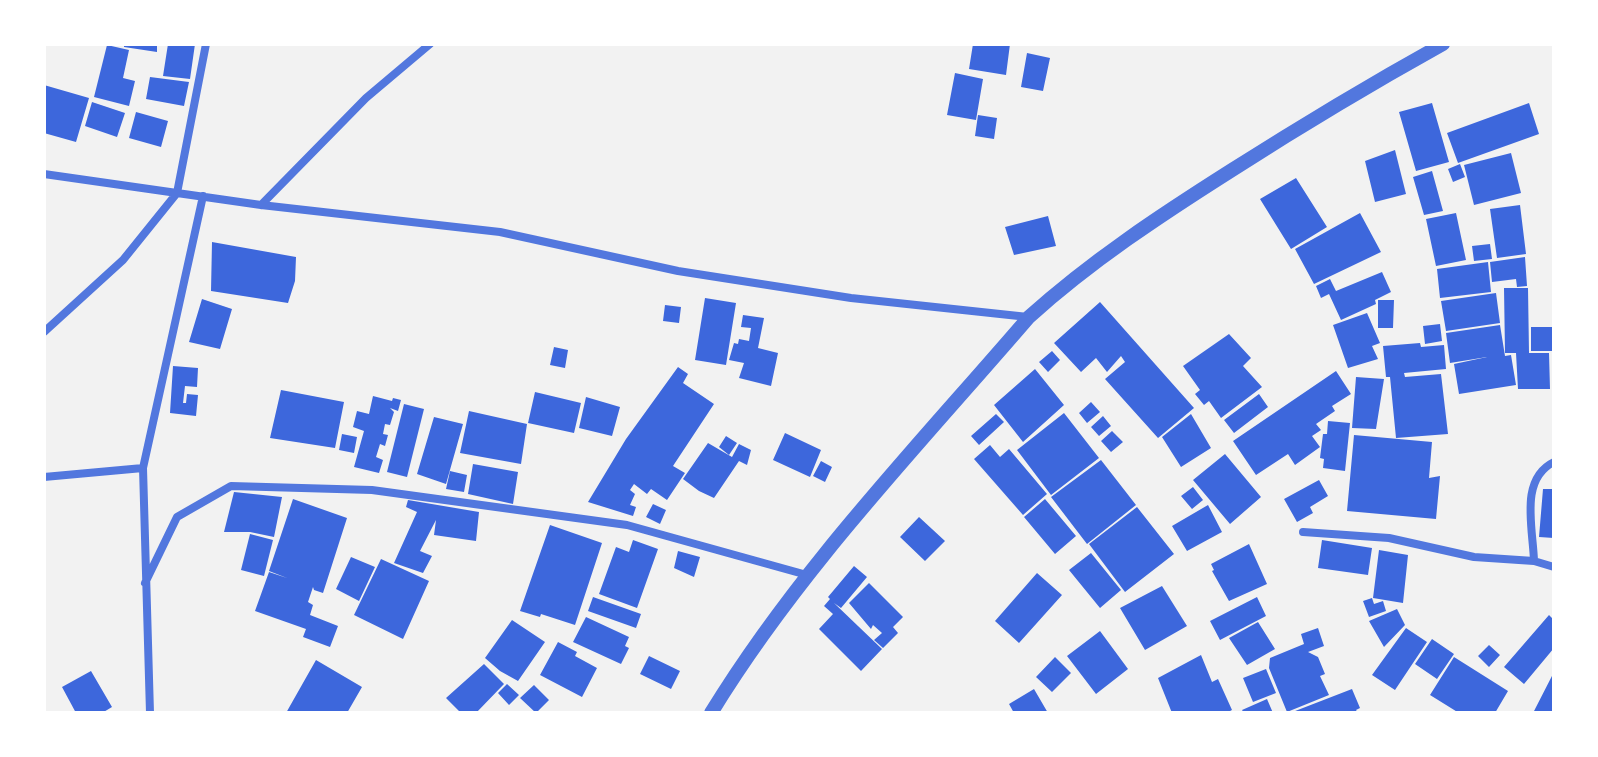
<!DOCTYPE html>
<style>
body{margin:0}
#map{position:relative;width:1598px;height:757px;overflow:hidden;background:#f2f2f2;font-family:Arial,sans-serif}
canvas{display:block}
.frame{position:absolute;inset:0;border:46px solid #fff;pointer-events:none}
</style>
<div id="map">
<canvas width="1598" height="757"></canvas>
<div class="frame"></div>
</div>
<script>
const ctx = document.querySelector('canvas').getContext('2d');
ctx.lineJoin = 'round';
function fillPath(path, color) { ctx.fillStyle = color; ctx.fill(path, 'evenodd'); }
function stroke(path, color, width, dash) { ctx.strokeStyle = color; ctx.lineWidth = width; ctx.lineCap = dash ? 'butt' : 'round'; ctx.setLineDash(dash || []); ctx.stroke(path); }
const building = new Path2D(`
 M 124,44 L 157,44 L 157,52 L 124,47 Z
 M 168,44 L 195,44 L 190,79 L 163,76 Z
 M 973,44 L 1010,44 L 1006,75 L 969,69 Z
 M 107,45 L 129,50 L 123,78 L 135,81 L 129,106 L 94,97 Z
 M 1027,53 L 1050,58 L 1043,91 L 1021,87 Z
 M 955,73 L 983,79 L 976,120 L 947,115 Z
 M 150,77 L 189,82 L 184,106 L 146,99 Z
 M 44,85 L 89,98 L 76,142 L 44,133 Z
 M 92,102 L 125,113 L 117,137 L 85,126 Z
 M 1432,103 L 1449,162 L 1416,171 L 1399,112 Z
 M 1529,103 L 1539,134 L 1458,163 L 1447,133 Z
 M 136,112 L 168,121 L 161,147 L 129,138 Z
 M 978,115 L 997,118 L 994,139 L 975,136 Z
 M 1395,150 L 1406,194 L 1375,202 L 1365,161 Z
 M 1511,153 L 1521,193 L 1474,205 L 1464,165 Z
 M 1460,164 L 1465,177 L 1453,182 L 1448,169 Z
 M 1432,171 L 1443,211 L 1424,215 L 1413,177 Z
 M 1296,178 L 1327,227 L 1291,249 L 1260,199 Z
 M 1520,205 L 1526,254 L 1497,258 L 1490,209 Z
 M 1360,213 L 1381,252 L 1314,284 L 1295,249 Z
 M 1456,213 L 1466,260 L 1436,266 L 1426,219 Z
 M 1048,216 L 1056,246 L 1014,255 L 1005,227 Z
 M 212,242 L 296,257 L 295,281 L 288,303 L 211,291 Z
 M 1490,244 L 1492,259 L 1474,261 L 1472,246 Z
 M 1525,257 L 1527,286 L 1517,287 L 1516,279 L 1492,282 L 1490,262 Z
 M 1488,262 L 1491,292 L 1440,298 L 1437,269 Z
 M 1382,272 L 1391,292 L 1375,300 L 1376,304 L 1341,320 L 1329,294 L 1321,298 L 1316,286 L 1330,279 L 1336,291 Z
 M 1504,288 L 1528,288 L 1529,353 L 1549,353 L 1550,389 L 1518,389 L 1516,353 L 1505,353 Z
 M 1496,293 L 1500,323 L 1446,331 L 1441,301 Z
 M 705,298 L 736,303 L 726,365 L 695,360 Z
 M 202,299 L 232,309 L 220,349 L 189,342 Z
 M 1378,300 L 1394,300 L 1393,328 L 1378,328 Z
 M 1100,302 L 1194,408 L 1158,438 L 1105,379 L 1125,362 L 1121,356 L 1107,372 L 1096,358 L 1081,372 L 1054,343 Z
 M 665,305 L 681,307 L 679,323 L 663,321 Z
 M 1367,313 L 1380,343 L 1372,346 L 1378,359 L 1348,368 L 1333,325 Z
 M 743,315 L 764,318 L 758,348 L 778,353 L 771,386 L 739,378 L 744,363 L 729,360 L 734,343 L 738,344 L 739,339 L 749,341 L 751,328 L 741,327 Z
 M 1440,324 L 1442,341 L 1425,344 L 1423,326 Z
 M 1500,325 L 1505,356 L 1511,355 L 1516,385 L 1459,394 L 1454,364 L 1487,357 L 1450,363 L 1446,333 Z
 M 1531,327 L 1554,327 L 1554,351 L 1531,351 Z
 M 1229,334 L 1251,358 L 1243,366 L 1262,387 L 1221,418 L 1209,401 L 1204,405 L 1195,394 L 1200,390 L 1183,366 Z
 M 1420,343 L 1421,347 L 1444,345 L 1446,369 L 1404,373 L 1405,377 L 1441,374 L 1448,434 L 1396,438 L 1390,377 L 1386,377 L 1383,346 Z
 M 554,347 L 568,350 L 565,368 L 550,365 Z
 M 1052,351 L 1060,360 L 1048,372 L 1039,362 Z
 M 173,366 L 198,368 L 197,387 L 185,386 L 183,403 L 186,403 L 187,394 L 198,395 L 196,416 L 170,413 Z
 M 678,367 L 688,374 L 683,383 L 714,404 L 673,466 L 685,473 L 667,500 L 651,489 L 647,494 L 634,484 L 630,490 L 635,494 L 630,505 L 636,507 L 633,516 L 588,502 L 626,439 Z
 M 1035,369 L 1064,405 L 1023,442 L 994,405 Z
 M 1336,371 L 1351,394 L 1332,406 L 1335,411 L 1316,424 L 1321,430 L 1312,436 L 1320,447 L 1295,465 L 1288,454 L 1256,475 L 1233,441 Z
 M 1356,377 L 1384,379 L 1376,429 L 1352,428 Z
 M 281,390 L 344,402 L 335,448 L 270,438 Z
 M 535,392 L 581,403 L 574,433 L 528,423 Z
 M 1259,394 L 1268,407 L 1234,433 L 1224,420 Z
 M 373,396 L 392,401 L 393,398 L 401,400 L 398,411 L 390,408 L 394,412 L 390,425 L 385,424 L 383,434 L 388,435 L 385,446 L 380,444 L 376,457 L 383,460 L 379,473 L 354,467 L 364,431 L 353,427 L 357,411 L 369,414 Z
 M 586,397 L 620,407 L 612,436 L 579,428 Z
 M 1091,402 L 1100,412 L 1087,423 L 1079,413 Z
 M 404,404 L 424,409 L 407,477 L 387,472 Z
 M 469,411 L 527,424 L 521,464 L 460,453 Z
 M 1064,413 L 1099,458 L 1051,495 L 1017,450 Z
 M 996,414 L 1004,422 L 979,445 L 971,436 Z
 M 1191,414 L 1211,448 L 1181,467 L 1162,437 Z
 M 1103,416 L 1111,426 L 1099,436 L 1091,427 Z
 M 434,417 L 463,424 L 446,484 L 417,474 Z
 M 1328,421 L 1350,423 L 1345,471 L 1323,468 L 1324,459 L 1320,458 L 1323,434 L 1327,434 Z
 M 1112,431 L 1123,442 L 1111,452 L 1101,441 Z
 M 785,433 L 821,450 L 810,477 L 773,460 Z
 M 342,434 L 357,437 L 354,453 L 339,450 Z
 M 1354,435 L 1432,442 L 1429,478 L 1440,476 L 1436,519 L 1347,511 Z
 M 726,436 L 737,443 L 729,455 L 719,447 Z
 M 708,443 L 732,457 L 739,444 L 751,450 L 747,465 L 739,461 L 714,498 L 699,491 L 683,479 Z
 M 990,445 L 1000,457 L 1009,449 L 1047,494 L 1023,515 L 974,459 Z
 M 1225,454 L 1261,497 L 1230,524 L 1193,480 Z
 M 1101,460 L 1136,505 L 1087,544 L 1051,497 Z
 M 821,461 L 832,467 L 825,482 L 813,476 Z
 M 473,464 L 518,472 L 513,504 L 468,494 Z
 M 450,471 L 467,475 L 464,492 L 446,489 Z
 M 1319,480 L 1328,496 L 1310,507 L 1313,513 L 1297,522 L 1284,499 Z
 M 1193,487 L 1203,500 L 1192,509 L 1181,496 Z
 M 1543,489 L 1554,489 L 1554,538 L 1539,537 Z
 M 234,492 L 282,497 L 274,537 L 250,532 L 224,532 Z
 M 293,499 L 347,518 L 323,593 L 314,590 L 313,587 L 308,602 L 313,605 L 310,615 L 338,626 L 330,647 L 303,637 L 306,629 L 255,611 L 269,572 L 287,578 L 269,571 Z
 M 1045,499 L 1076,536 L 1055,554 L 1024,517 Z
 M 408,500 L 479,512 L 476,541 L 434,535 L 436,520 L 420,551 L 432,556 L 423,573 L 394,563 L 417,512 L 406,507 Z
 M 653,504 L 666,510 L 660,524 L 646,517 Z
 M 1208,505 L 1222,532 L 1187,551 L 1172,526 Z
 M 1137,507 L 1174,554 L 1125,592 L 1089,544 Z
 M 919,517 L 945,541 L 925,561 L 900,537 Z
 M 550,525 L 602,543 L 575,625 L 541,614 L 540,617 L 520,611 Z
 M 250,534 L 273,540 L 264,576 L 241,570 Z
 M 633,540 L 658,549 L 637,608 L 599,594 L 616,547 L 629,552 Z
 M 1322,540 L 1372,548 L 1368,575 L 1318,568 Z
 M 1249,544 L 1267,584 L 1229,601 L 1212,571 L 1214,570 L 1211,564 Z
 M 1379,550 L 1408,555 L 1403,603 L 1373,598 Z
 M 678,551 L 700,557 L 694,577 L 674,568 Z
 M 1091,553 L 1121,590 L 1100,608 L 1069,570 Z
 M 351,557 L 375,567 L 359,601 L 336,589 Z
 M 381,559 L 429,581 L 403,639 L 354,615 Z
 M 854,566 L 867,577 L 841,608 L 834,603 L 882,649 L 861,671 L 819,629 L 833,614 L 824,606 L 830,599 L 828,597 Z
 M 1037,573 L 1062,595 L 1019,643 L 995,621 Z
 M 869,583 L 903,617 L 893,627 L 898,633 L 883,648 L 874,640 L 882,633 L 873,625 L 871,629 L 849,603 Z
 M 1162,586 L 1187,626 L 1145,650 L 1120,608 Z
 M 593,597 L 641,614 L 636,628 L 588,611 Z
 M 1257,597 L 1266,616 L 1220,640 L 1210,621 Z
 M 1372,598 L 1374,604 L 1383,601 L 1386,611 L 1369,617 L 1363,601 Z
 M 1397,609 L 1405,625 L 1384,647 L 1369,621 Z
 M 1549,615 L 1554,620 L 1554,648 L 1524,684 L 1504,667 Z
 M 586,617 L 629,637 L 625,646 L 629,648 L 621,664 L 573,642 Z
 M 512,620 L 545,642 L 518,681 L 500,671 L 485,658 Z
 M 1258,622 L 1275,649 L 1247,665 L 1229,638 Z
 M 1318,628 L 1324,646 L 1308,652 L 1318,657 L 1325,674 L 1320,676 L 1329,695 L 1287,712 L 1269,668 L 1270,658 L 1304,644 L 1301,634 Z
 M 1406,628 L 1427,642 L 1395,690 L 1372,675 Z
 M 1100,631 L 1128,669 L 1096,694 L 1067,656 Z
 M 1432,639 L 1454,654 L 1437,679 L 1415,664 Z
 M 558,642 L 577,652 L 575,656 L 597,668 L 582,697 L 540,675 Z
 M 1489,645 L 1500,655 L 1489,667 L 1478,656 Z
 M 1201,655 L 1212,682 L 1218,679 L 1232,710 L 1226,713 L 1172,713 L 1158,678 Z
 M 649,656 L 680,671 L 671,689 L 640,674 Z
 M 1055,657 L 1071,673 L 1052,692 L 1036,677 Z
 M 1454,657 L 1508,691 L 1495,713 L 1459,713 L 1430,695 Z
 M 316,660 L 362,687 L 347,713 L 286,713 Z
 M 484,664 L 504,684 L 476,713 L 461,713 L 446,698 Z
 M 1266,669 L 1276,693 L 1253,702 L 1243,678 Z
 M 91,671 L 112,707 L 102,713 L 76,713 L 62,687 Z
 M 1554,672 L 1554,713 L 1533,713 Z
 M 507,684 L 519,695 L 509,705 L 498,693 Z
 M 534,685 L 549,700 L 536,713 L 520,698 Z
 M 1034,689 L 1048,713 L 1014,713 L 1009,704 Z
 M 1352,689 L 1360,708 L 1356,710 L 1358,713 L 1290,713 Z
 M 1267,699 L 1273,713 L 1244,713 L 1242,710 Z`);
const minor = new Path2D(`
 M 44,174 L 261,205 L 500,232 L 678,271 L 851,298 L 1028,317
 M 261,205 L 366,98 L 430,44
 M 44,332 L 123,260 L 177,193 L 206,44
 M 44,477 L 143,468
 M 1303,532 L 1389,538 L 1474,557 L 1534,561 C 1533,528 1519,479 1554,462
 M 1534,561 L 1554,567
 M 145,583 L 177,517 L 231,486 L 372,490 L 627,525 L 807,575
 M 150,713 L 143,468 L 203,196`);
const tertiary = new Path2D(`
 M 711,713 C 799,569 919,445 1029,317 C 1091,261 1161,215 1232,170 C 1301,126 1371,84 1443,44`);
fillPath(building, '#3d67dc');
stroke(minor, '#5277de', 8);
stroke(tertiary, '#5277de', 14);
</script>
